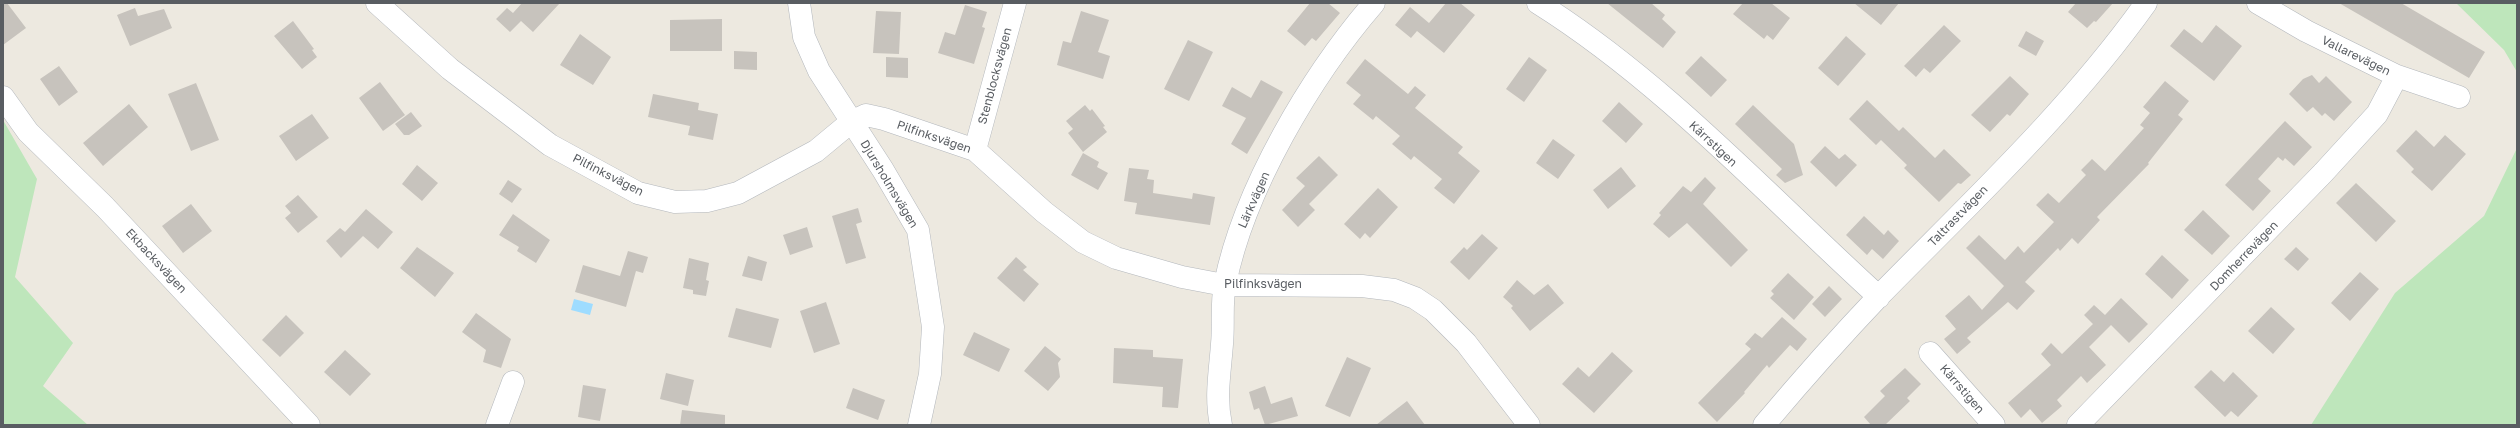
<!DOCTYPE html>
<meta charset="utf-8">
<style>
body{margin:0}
#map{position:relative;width:2520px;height:428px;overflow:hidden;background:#ede9e0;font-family:"Golos Text",sans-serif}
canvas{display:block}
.frame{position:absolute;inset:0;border:4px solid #595d62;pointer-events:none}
</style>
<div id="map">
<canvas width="2520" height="428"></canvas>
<div class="frame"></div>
</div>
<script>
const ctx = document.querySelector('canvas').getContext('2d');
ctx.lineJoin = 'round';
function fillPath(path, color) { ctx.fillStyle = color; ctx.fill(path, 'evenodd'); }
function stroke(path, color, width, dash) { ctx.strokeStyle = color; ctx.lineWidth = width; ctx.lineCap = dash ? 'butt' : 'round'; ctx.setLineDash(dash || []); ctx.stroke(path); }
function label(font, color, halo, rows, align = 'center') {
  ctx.font = font + ' "Golos Text",sans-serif'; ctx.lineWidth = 3; ctx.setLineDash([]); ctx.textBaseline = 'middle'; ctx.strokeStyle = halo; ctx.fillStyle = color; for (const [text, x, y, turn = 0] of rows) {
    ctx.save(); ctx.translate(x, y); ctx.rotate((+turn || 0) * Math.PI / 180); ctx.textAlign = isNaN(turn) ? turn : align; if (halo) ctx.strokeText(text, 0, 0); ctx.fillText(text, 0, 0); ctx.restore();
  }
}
const green = new Path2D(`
 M 2456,3 L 2517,3 L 2517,72 L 2504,50 Z
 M 3,120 L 37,179 L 15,277 L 73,343 L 43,386 L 88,425 L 3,425 Z
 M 2517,148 L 2517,423 L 2515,425 L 2311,425 L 2395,293 L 2484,216 Z`);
const water = new Path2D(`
 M 574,299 L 593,304 L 590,315 L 571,310 Z`);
const building = new Path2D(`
 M 3,3 L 7,3 L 26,28 L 3,45 Z
 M 522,3 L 560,3 L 533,32 L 521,21 L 510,32 L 496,19 L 507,8 L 513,13 Z
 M 1310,3 L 1328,3 L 1340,13 L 1316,41 L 1312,38 L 1305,46 L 1287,31 Z
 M 1446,3 L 1460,3 L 1475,15 L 1444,53 L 1417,31 L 1411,38 L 1395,25 L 1410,7 L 1429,23 Z
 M 1607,3 L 1651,3 L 1665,15 L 1662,19 L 1676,32 L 1663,48 Z
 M 1743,3 L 1771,3 L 1790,18 L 1773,40 L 1767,35 L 1764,39 L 1733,14 Z
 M 1854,3 L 1899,3 L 1881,25 Z
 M 2076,3 L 2113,3 L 2096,22 L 2094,21 L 2087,28 L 2068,12 Z
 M 2339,3 L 2401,3 L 2485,52 L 2469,78 Z
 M 965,5 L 987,12 L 982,27 L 985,28 L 974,64 L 938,53 L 945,32 L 955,35 Z
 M 135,8 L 138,16 L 164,9 L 172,28 L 130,46 L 117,15 Z
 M 876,11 L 901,12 L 899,54 L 873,53 Z
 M 1081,11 L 1109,20 L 1098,52 L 1110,56 L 1103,79 L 1057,65 L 1063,41 L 1071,43 Z
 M 722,19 L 722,51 L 670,51 L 670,20 Z
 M 293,21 L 314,49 L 312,50 L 317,57 L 302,69 L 274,36 Z
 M 1944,25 L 1961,41 L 1930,73 L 1924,68 L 1916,77 L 1904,66 Z
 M 2216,25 L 2242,46 L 2214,81 L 2170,46 L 2184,29 L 2202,43 Z
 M 2026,31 L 2044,41 L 2036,56 L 2018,46 Z
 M 580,34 L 611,57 L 593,85 L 560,65 Z
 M 1846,36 L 1866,54 L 1838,86 L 1818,68 Z
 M 1188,40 L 1213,52 L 1189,101 L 1164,89 Z
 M 734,51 L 757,52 L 757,70 L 734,69 Z
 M 1701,56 L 1727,80 L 1711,97 L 1685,73 Z
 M 886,57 L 908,58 L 908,78 L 886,77 Z
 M 1529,57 L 1547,70 L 1524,102 L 1506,89 Z
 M 1365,59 L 1408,94 L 1415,86 L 1426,95 L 1415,108 L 1463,147 L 1458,153 L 1480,171 L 1454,204 L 1434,188 L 1442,179 L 1414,156 L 1411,160 L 1392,144 L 1400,136 L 1376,116 L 1373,120 L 1353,104 L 1361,95 L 1346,83 Z
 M 59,66 L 78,92 L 59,106 L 40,79 Z
 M 2312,75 L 2319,83 L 2326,76 L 2352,102 L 2334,121 L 2325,113 L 2322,116 L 2313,107 L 2307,112 L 2289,94 L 2303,79 Z
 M 2010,76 L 2029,94 L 2010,116 L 2007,114 L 1990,132 L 1971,115 Z
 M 1261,80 L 1283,92 L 1247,154 L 1231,144 L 1246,118 L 1222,106 L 1232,87 L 1251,98 Z
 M 2165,81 L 2189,101 L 2178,115 L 2183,119 L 2148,163 L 2149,164 L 2097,217 L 2100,220 L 2078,244 L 2072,238 L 2060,251 L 2058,248 L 2025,282 L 2035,291 L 2017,310 L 2008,302 L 1967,338 L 1971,342 L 1957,354 L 1944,339 L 1956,329 L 1945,316 L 1969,295 L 1982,310 L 2004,286 L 1966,248 L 1979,235 L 2005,260 L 2018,246 L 2024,253 L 2054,222 L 2036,205 L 2048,193 L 2059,203 L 2086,175 L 2081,170 L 2092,159 L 2105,171 L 2144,128 L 2140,125 L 2150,113 L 2143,107 Z
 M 380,82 L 405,115 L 383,131 L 359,98 Z
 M 196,83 L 219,140 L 191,151 L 168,94 Z
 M 653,94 L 699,103 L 698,110 L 718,114 L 713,140 L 688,135 L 690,126 L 648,117 Z
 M 1867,100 L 1899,131 L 1903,127 L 1935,158 L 1944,149 L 1971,175 L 1961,184 L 1958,183 L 1939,202 L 1904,168 L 1907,165 L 1881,140 L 1876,145 L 1849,119 Z
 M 1619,102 L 1643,124 L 1626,143 L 1602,121 Z
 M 129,104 L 148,127 L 103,166 L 83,143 Z
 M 1085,105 L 1090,111 L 1092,109 L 1105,126 L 1103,127 L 1107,132 L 1083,152 L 1068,133 L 1073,129 L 1066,121 Z
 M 1753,105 L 1794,144 L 1803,175 L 1785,183 L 1776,175 L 1782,169 L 1735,124 Z
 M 411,112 L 422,126 L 409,135 L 404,135 L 395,124 Z
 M 312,114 L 329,138 L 296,161 L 279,136 Z
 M 2285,121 L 2312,147 L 2294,166 L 2285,158 L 2283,161 L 2278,157 L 2258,179 L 2271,191 L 2253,211 L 2225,185 Z
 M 2416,130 L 2434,147 L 2445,135 L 2466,154 L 2432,191 L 2411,172 L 2414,169 L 2396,151 Z
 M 1553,139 L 1575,155 L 1558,179 L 1536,163 Z
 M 1825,146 L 1839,159 L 1845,154 L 1857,165 L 1836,187 L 1810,162 Z
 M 1083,153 L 1099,162 L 1097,167 L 1108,173 L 1098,190 L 1071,175 Z
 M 1319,156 L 1338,175 L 1309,204 L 1315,210 L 1298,227 L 1282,210 L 1305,186 L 1296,178 Z
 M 417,165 L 438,183 L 422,201 L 402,184 Z
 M 1621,167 L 1636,186 L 1608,209 L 1593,190 Z
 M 1129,168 L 1149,170 L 1147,179 L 1154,180 L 1153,193 L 1192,199 L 1193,193 L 1215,197 L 1210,225 L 1135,214 L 1137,203 L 1124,201 Z
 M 1705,177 L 1716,188 L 1703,204 L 1748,250 L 1731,267 L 1687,223 L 1669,238 L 1653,224 L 1661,215 L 1659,213 L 1683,186 L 1691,192 Z
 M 508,180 L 522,189 L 512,203 L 499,194 Z
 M 2356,183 L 2396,221 L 2376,242 L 2336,203 Z
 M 1378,188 L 1398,207 L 1370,238 L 1365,233 L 1360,239 L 1344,224 Z
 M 298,195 L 318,217 L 298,233 L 285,218 L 291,213 L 285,206 Z
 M 191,204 L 212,231 L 183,253 L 162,226 Z
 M 858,208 L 862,222 L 856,224 L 866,258 L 846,264 L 832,216 Z
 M 366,209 L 393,232 L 378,249 L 363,236 L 341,258 L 326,241 L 340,228 L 345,232 Z
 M 2203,210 L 2230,236 L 2212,255 L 2184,230 Z
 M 513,214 L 550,240 L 536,263 L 517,251 L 519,247 L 499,235 Z
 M 1864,216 L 1884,235 L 1888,230 L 1899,241 L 1883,259 L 1872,249 L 1867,255 L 1846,235 Z
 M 807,227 L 813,247 L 790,255 L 783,235 Z
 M 1482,234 L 1498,248 L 1469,280 L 1450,262 L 1464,247 L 1467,250 Z
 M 417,247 L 454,273 L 435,297 L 400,268 Z
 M 2296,247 L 2309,259 L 2298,271 L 2284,259 Z
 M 628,251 L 648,257 L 643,273 L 636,271 L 626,307 L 575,292 L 583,265 L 620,276 Z
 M 2162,255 L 2189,280 L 2172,299 L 2145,274 Z
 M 748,256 L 767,262 L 762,281 L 742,276 Z
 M 1016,257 L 1027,267 L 1023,270 L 1039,284 L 1024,302 L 997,278 Z
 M 689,258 L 709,263 L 706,280 L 709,281 L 706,296 L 693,294 L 693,290 L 683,288 Z
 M 2360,272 L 2379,289 L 2350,321 L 2331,303 Z
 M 1788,273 L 1814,297 L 1794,320 L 1770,298 L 1774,294 L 1771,291 Z
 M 1517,280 L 1534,295 L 1548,284 L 1564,303 L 1530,331 L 1511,308 L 1513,306 L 1503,297 Z
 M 1829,286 L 1842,299 L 1825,317 L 1812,304 Z
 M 2121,298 L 2148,324 L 2129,343 L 2111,325 L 2089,347 L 2106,365 L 2087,383 L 2081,376 L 2057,400 L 2062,406 L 2042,423 L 2030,409 L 2021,418 L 2008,403 L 2051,365 L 2041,354 L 2051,343 L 2062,354 L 2093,324 L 2084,315 L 2094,305 L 2105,315 Z
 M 826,302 L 840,344 L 814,353 L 800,311 Z
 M 2271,307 L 2295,329 L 2273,354 L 2248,331 Z
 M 736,308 L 779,319 L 771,348 L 728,337 Z
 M 476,313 L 511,339 L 501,368 L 483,362 L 486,350 L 462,332 Z
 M 286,315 L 304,333 L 280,357 L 262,340 Z
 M 1782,317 L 1807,339 L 1797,351 L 1790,345 L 1769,368 L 1767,365 L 1744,392 L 1745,393 L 1717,422 L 1698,403 L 1751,349 L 1745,344 L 1755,333 L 1762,338 Z
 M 974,332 L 1010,349 L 999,372 L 963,355 Z
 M 1045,346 L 1061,359 L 1058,363 L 1060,377 L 1048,391 L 1024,371 Z
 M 1114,348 L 1153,350 L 1153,357 L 1183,359 L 1178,408 L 1162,407 L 1163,387 L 1113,383 Z
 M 345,350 L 371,374 L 350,396 L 324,372 Z
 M 1612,352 L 1633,371 L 1594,413 L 1562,384 L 1578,367 L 1589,377 Z
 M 1347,357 L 1371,368 L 1350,417 L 1325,406 Z
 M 1905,368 L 1921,384 L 1907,398 L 1910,401 L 1885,425 L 1871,425 L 1864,417 L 1885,396 L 1880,391 Z
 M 2211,370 L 2224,382 L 2233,372 L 2258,396 L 2238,417 L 2231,411 L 2225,417 L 2194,387 Z
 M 666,373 L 694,380 L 688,406 L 660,399 Z
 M 583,385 L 606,389 L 600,421 L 578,417 Z
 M 1265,386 L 1271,404 L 1292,397 L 1298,416 L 1265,425 L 1259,408 L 1254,410 L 1249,392 Z
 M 853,388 L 885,400 L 878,420 L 846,408 Z
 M 1407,401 L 1425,425 L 1376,425 Z
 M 682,410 L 725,415 L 725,425 L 680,425 Z`);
const minor = new Path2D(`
 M 377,3 L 450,69 L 550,145 L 638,193 L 675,202 L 707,201 L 738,193 L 816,151 L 851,122 L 866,115 L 884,119 L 975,150 L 1044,212 L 1083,242 L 1116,258 L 1182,277 L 1224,285 L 1362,286 L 1394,290 L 1415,298 L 1433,310 L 1466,343 L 1529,425
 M 799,3 L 804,37 L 819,71 L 883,170 L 918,230 L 933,327 L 930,374 L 919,425
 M 1538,3 C 1664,82 1769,197 1879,297
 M 2258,3 L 2306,31 L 2397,76 L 2459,97
 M 3,97 L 28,132 L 105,207 L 309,425
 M 975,150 L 1015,3
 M 1930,353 L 1994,425
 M 497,425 L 513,382
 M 1221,425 C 1215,397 1220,372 1222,344 C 1224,325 1221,303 1225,284 C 1244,189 1311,76 1374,3
 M 1764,425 C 1801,381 1839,338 1879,296 C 1971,202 2069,111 2146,3
 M 2078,425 L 2323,173 L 2377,114 L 2397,76`);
const streetNames = [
 ["Vallarevägen",2356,56,26],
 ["Stenblocksvägen",995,76,-75],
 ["Pilfinksvägen",934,137,19],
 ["Kärrstigen",1713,144,43],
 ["Pilfinksvägen",608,175,27],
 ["Djursholmsvägen",889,184,59],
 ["Lärkvägen",1254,200,-66],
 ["Taltrastvägen",1958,216,-46],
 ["Domherrevägen",2244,256,-46],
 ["Ekbacksvägen",156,261,47],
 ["Pilfinksvägen",1263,284],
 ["Kärrstigen",1962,389,49]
];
fillPath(green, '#bee6bb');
fillPath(water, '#9edcff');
fillPath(building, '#c7c3bd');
stroke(minor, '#b3b7bc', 23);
stroke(minor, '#fff', 22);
label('12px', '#595d62', '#fff', streetNames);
</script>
